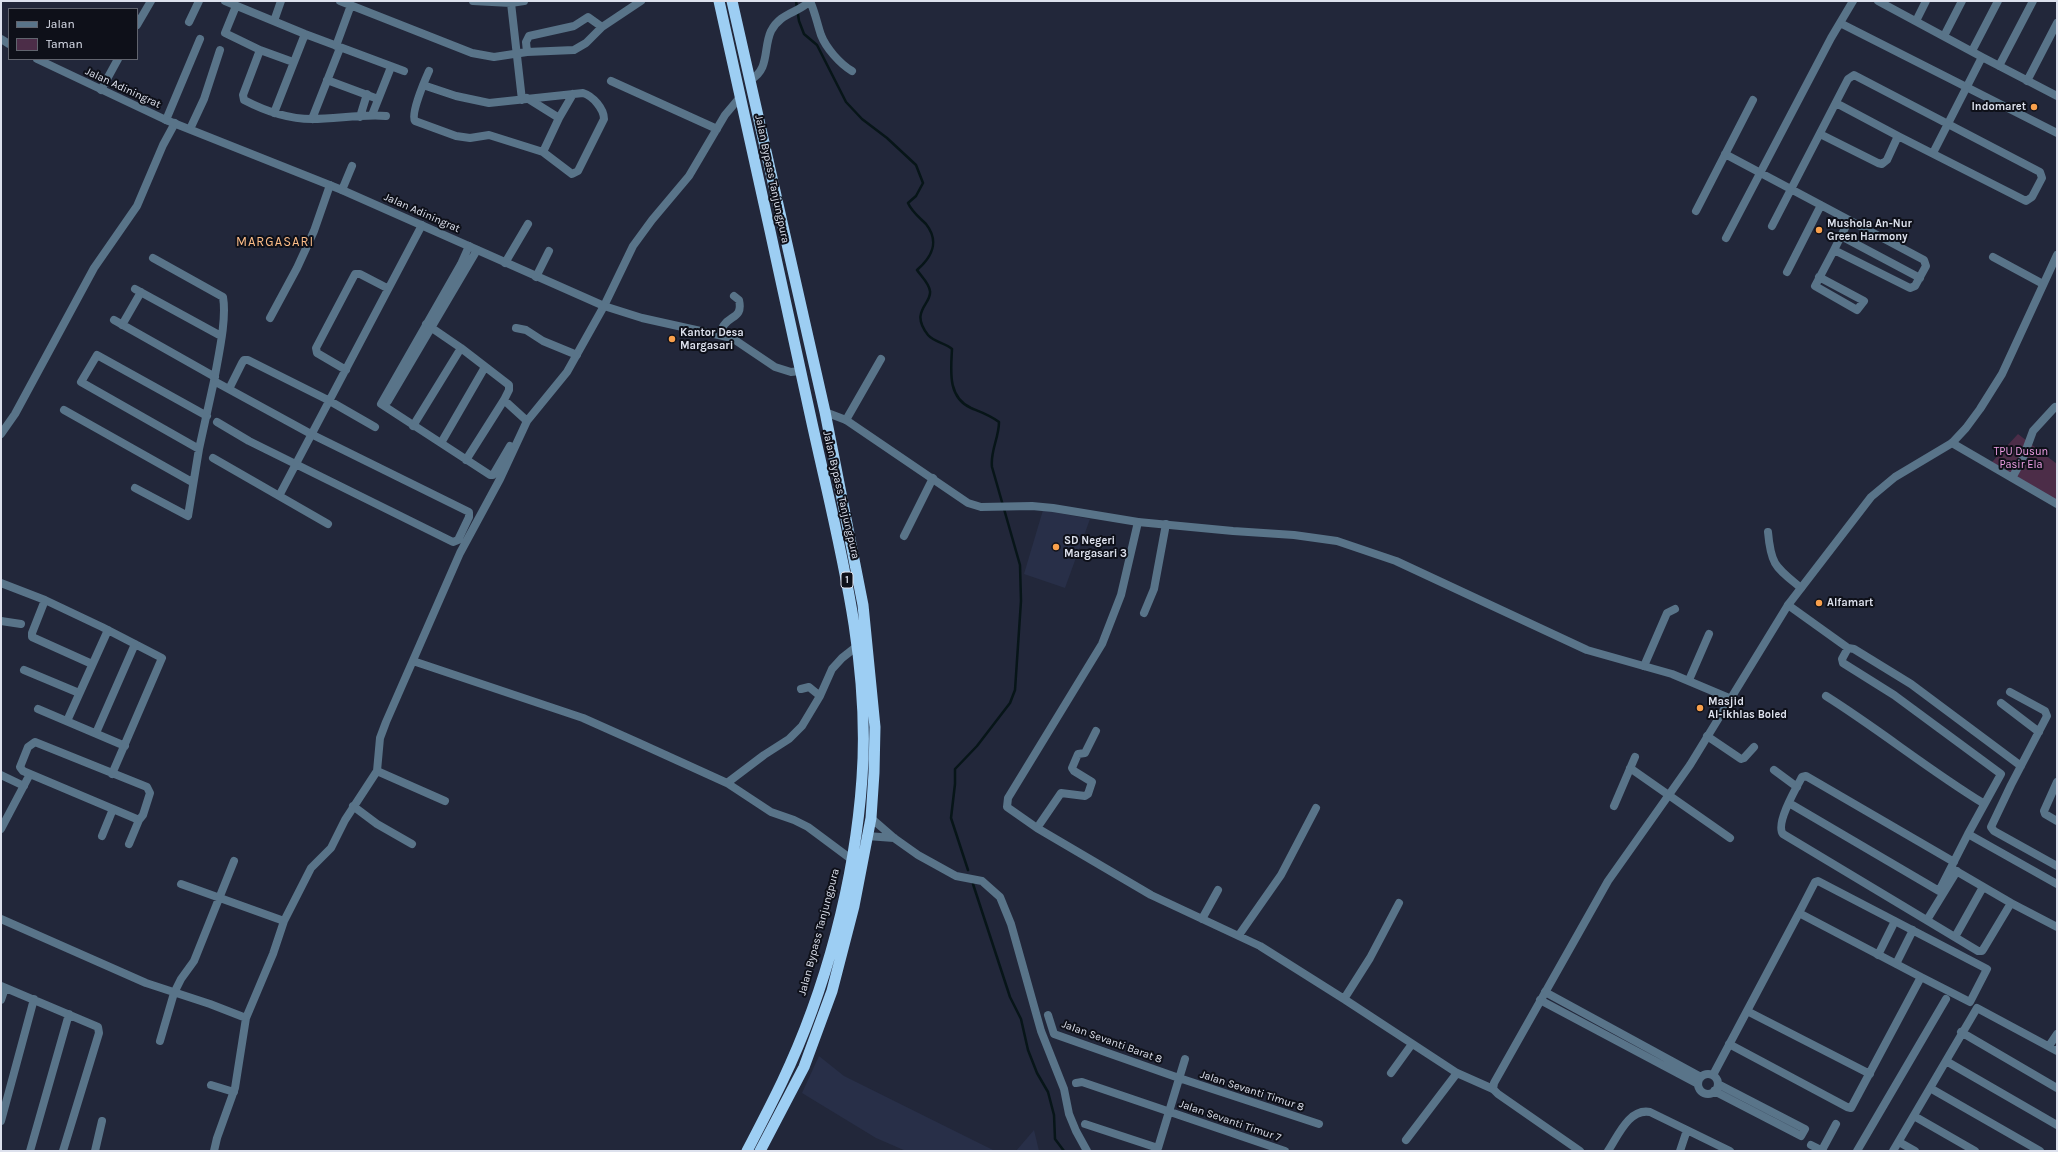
<!DOCTYPE html>
<style>
body{margin:0}
#map{position:relative;width:2058px;height:1152px;overflow:hidden;background:#22273a;font-family:Karla,sans-serif}
canvas{display:block}
.frame{position:absolute;inset:0;border:2px solid #dde1ed;pointer-events:none}
.legend{position:absolute;left:8px;top:8px;width:130px;height:52px;box-sizing:border-box;background:#0e1019;border:1px solid #61646e;margin:0;padding:5px 7px;list-style:none;font-size:12px;color:#dde1ed}
.legend li{display:flex;align-items:center;gap:8px;height:20px}
.legend b{width:20px;border:1px solid #61646e}
</style>
<div id="map">
<canvas width="2058" height="1152"></canvas>
<div class="frame"></div>
<ul class="legend">
<li><b style="height:5px;background:#597489"></b>Jalan</li>
<li><b style="height:11px;background:#4c2d48"></b>Taman</li>
</ul>
</div>
<script>
const ctx = document.querySelector('canvas').getContext('2d');
ctx.lineJoin = 'round';
function fillPath(path, color) { ctx.fillStyle = color; ctx.fill(path, 'evenodd'); }
function stroke(path, color, width, dash) { ctx.strokeStyle = color; ctx.lineWidth = width; ctx.lineCap = dash ? 'butt' : 'round'; ctx.setLineDash(dash || []); ctx.stroke(path); }
function label(font, color, halo, rows, align = 'center') {
  ctx.font = font + ' Karla,sans-serif'; ctx.lineWidth = 4; ctx.setLineDash([]); ctx.textBaseline = 'middle'; ctx.strokeStyle = halo; ctx.fillStyle = color; for (const [text, x, y, turn = 0] of rows) {
    ctx.save(); ctx.translate(x, y); ctx.rotate((+turn || 0) * Math.PI / 180); ctx.textAlign = isNaN(turn) ? turn : align; if (halo) ctx.strokeText(text, 0, 0); ctx.fillText(text, 0, 0); ctx.restore();
  }
}
const built = new Path2D(`
 M 1043,510 L 1090,519 L 1065,588 L 1024,574 Z
 M 819,1056 L 844,1076 L 995,1151 L 906,1151 L 876,1138 L 802,1093 Z
 M 1034,1130 L 1039,1151 L 1016,1151 Z`);
const green = new Path2D(`
 M 2018,434 L 2057,464 L 2057,501 L 1992,462 Z`);
const stream = new Path2D(`
 M 796,1 L 799,21 L 804,34 L 817,45 L 846,102 L 862,119 L 887,138 L 916,165 L 923,183 L 916,196 L 908,203 C 912,212 919,217 926,224 C 940,242 932,257 917,270 C 921,276 929,283 930,291 C 932,304 909,311 928,335 C 934,342 945,343 952,349 C 951,370 947,397 971,408 C 981,412 990,415 999,422 C 999,438 990,451 992,467 L 1020,565 L 1021,601 L 1015,690 L 1010,703 L 977,746 L 955,769 L 955,784 L 951,818 L 968,870
 M 973,884 L 1010,997 L 1021,1019 L 1028,1050 L 1037,1073 L 1048,1092 L 1054,1115 L 1055,1139 L 1064,1151`);
const minor = new Path2D(`
 M 225,1 L 305,34 L 404,71
 M 340,1 L 472,53 L 494,57 L 527,52 L 574,50 L 586,43 L 602,27 L 641,1
 M 473,1 L 511,3 L 524,1
 M 810,1 C 815,12 817,23 821,35 C 826,48 840,64 852,71
 M 1878,1 L 1982,57
 M 511,3 L 522,100
 M 236,6 L 225,33 L 260,50 L 293,62
 M 274,21 L 281,1
 M 1916,21 L 1926,1
 M 189,22 L 199,1
 M 1840,23 L 2057,133
 M 137,25 L 151,1
 M 1944,36 L 1962,1
 M 336,46 L 351,5
 M 260,50 L 243,95 L 244,100 C 265,111 288,119 312,119 C 337,119 361,114 386,116
 M 1972,51 L 1998,1
 M 527,52 L 526,42 L 529,36 L 574,26 L 588,17 L 602,27
 M 1999,66 L 2033,1
 M 327,80 L 378,99
 M 750,80 C 770,70 763,48 771,31 C 781,12 797,14 810,1
 M 611,81 L 717,129
 M 2027,81 L 2057,23
 M 423,85 L 456,96 L 489,103 L 583,93 C 593,96 604,109 604,119 L 578,171 L 572,174 L 543,152 L 489,135 L 470,138 L 456,136 L 415,121 C 410,114 425,80 429,71
 M 101,90 L 118,59
 M 527,98 L 559,118
 M 274,113 L 305,34
 M 372,115 L 391,67
 M 360,117 L 367,94
 M 312,119 L 340,48
 M 166,120 L 200,39
 M 190,129 L 204,99 L 220,50
 M 1820,134 L 1878,163 L 1882,164 L 1887,160 L 1898,136 L 1836,103
 M 543,152 L 559,118 L 573,94
 M 1933,153 L 1982,57 L 2057,96
 M 1725,154 L 1924,260 L 1926,266 L 1915,286 L 1910,288 L 1834,250 L 1849,220
 M 342,190 L 352,166
 M 1696,211 L 1753,100
 M 1772,226 L 1848,79 L 1854,75 L 2040,172 L 2042,178 L 2032,197 L 2026,201 L 1898,136
 M 1841,236 L 1920,278
 M 1726,238 L 1831,38 L 1853,1
 M 469,246 L 461,264 L 381,404 L 490,475 L 493,475 L 510,446
 M 1993,257 L 2043,284
 M 153,258 L 223,297 C 227,320 218,357 214,381
 M 505,263 L 528,224
 M 1787,272 L 1821,205
 M 536,277 L 549,251
 M 1819,277 L 1864,301 L 1857,310 L 1815,286 L 1834,250
 M 135,289 L 221,336
 M 270,318 L 297,268 L 314,231 L 330,185
 M 114,320 L 215,377
 M 426,324 L 461,348 L 509,385 L 509,390 L 504,400 L 466,460
 M 122,325 L 141,292
 M 516,328 L 526,330 L 543,341 L 577,355
 M 719,334 C 721,331 722,328 724,325 C 731,315 743,318 739,300 L 734,296
 M 346,370 L 317,353 L 316,348 L 355,274 L 360,274 L 387,288
 M 229,389 L 242,363 L 244,360 L 248,360 L 328,400 L 375,427
 M 504,400 L 527,421
 M 388,401 L 477,250
 M 64,410 L 192,482
 M 207,416 L 97,355 L 81,382 L 199,449 C 204,426 209,404 214,381 L 311,434 L 469,512 L 469,517 L 458,540 L 453,542 L 249,441 L 217,422
 M 846,420 L 881,359
 M 413,426 L 461,348
 M 1,434 L 15,414 L 94,268 L 137,206 L 163,145 L 175,123
 M 441,443 L 485,367
 M 1952,443 L 2057,504
 M 213,458 L 328,524
 M 2012,478 L 2023,458 L 2033,431 L 2055,407
 M 135,488 L 188,516 L 199,449
 M 279,496 L 422,225
 M 1138,522 L 1121,595 L 1102,644 L 1008,798 L 1007,807 L 1037,828 L 1151,895 L 1260,946 L 1344,999 L 1457,1073 L 1493,1089
 M 1768,532 C 1771,566 1776,567 1801,588
 M 904,536 L 933,478
 M 1,583 L 45,600 L 102,627 L 162,658 L 112,774
 M 45,600 L 32,633 L 32,637 L 92,664
 M 1788,605 L 1848,648 L 1854,649 L 1911,684 L 2021,766
 M 1144,613 L 1154,589 L 1166,524
 M 1,621 L 21,624
 M 1848,648 L 1842,659 L 1843,663 L 1894,695 L 2001,774 L 1968,834 L 2057,884
 M 413,661 L 583,718 L 639,743 L 727,783 L 771,812 L 794,820 L 808,827 L 851,859
 M 1644,666 L 1667,613 L 1675,609
 M 24,670 L 79,693
 M 1689,680 L 1709,634
 M 801,689 L 809,687 L 820,696
 M 2010,692 L 2045,711 L 2047,716 L 2011,785 L 1991,827 L 1994,831 L 2057,866
 M 1826,696 C 1880,730 1929,770 1983,803
 M 2001,703 L 2039,732
 M 38,709 L 125,746
 M 67,721 L 108,630
 M 96,733 L 135,644
 M 1707,736 L 1741,759 L 1744,758 L 1754,747
 M 35,742 L 147,787 L 150,793 L 143,815 L 139,820 L 23,771 L 20,767 L 28,747 Z
 M 1630,768 L 1730,838
 M 1774,770 L 1797,787
 M 377,771 L 445,801
 M 1,775 L 24,786
 M 2057,782 L 2044,811 L 2045,814 L 2057,821
 M 727,783 L 764,755 L 789,739 L 802,726 L 820,696 L 832,669 L 842,658 L 856,647
 M 1789,803 L 1939,891 L 1968,834
 M 353,806 L 377,824 L 412,844
 M 1614,806 L 1635,757
 M 871,818 L 894,838 L 918,855 L 956,876 L 982,881 L 1000,897 L 1011,924 L 1041,1031 L 1064,1089 L 1069,1114 L 1076,1131 L 1087,1151
 M 1037,828 L 1061,793 L 1085,796 L 1088,794 L 1092,782 L 1074,771 L 1072,768 L 1078,754 L 1085,753 L 1096,731
 M 1,829 L 30,774
 M 102,836 L 113,809
 M 867,836 L 894,838
 M 129,844 L 139,820
 M 1954,862 L 1806,776 L 1802,777 C 1796,788 1775,824 1783,834 L 1978,951 L 1982,951 L 1984,948 L 2011,903
 M 1951,868 L 2011,903 L 2057,927
 M 181,884 L 284,921
 M 1799,913 L 1815,882 L 1818,881 L 1987,969 L 1970,1002 L 1921,977
 M 1,919 L 146,983 L 210,1004 L 246,1018
 M 1202,919 L 1218,890
 M 1927,920 L 1957,871
 M 1239,935 L 1281,875 L 1316,808
 M 1955,937 L 1983,887
 M 1878,955 L 1895,921
 M 1896,964 L 1913,930
 M 1,986 L 98,1027 L 99,1033 L 63,1151
 M 1545,992 L 1701,1077
 M 1344,999 L 1370,958 L 1399,903
 M 1,1000 L 5,988
 M 1540,1000 L 1698,1084
 M 1747,1011 L 1870,1074
 M 1048,1015 L 1054,1034 L 1179,1078 L 1319,1124
 M 1961,1032 L 2057,1088
 M 160,1041 L 174,993 L 181,979 L 194,961 L 234,861
 M 2049,1046 L 2057,1034
 M 1946,1061 L 2057,1125
 M 1391,1073 L 1412,1044
 M1698 1084a10 10 0 1 1 20 0a10 10 0 1 1-20 0Z
 M 1713,1075 L 1799,913 L 1921,977 L 1851,1108 L 1847,1107 L 1729,1044
 M 1076,1083 L 1082,1082 L 1285,1151
 M 211,1085 L 234,1092
 M 1930,1088 L 2040,1151
 M 1714,1091 L 1801,1136 L 1805,1129 L 1718,1084
 M 1914,1116 L 1975,1151
 M 1,1121 L 34,999
 M 1085,1124 L 1158,1148 L 1185,1059
 M 1406,1140 L 1457,1073
 M 1899,1142 L 1915,1151
 M 1811,1145 L 1823,1151
 M 1822,1150 L 1836,1124
 M 30,1151 L 69,1014
 M 95,1151 L 102,1121
 M 214,1151 L 217,1138 L 235,1088 L 246,1018 L 273,954 L 284,921 L 311,868 L 331,848 L 345,820 L 377,771 L 380,738 L 386,722 L 460,553 L 500,479 L 527,421 L 567,372 L 604,306 L 633,246 L 652,220 L 689,176 L 725,115 L 741,96
 M 1608,1151 C 1618,1136 1629,1108 1650,1112 L 1730,1151
 M 1680,1151 L 1687,1130
 M 1857,1151 L 1946,999
 M 1893,1151 L 1977,1008 L 2057,1051`);
const tertiary = new Path2D(`
 M 1,39 L 9,44
 M 37,59 L 166,120 L 342,190 L 604,306 L 642,318 L 732,338 L 775,367 L 791,372 L 800,371
 M 825,412 L 846,420 L 968,503 L 981,507 L 1032,506 L 1053,508 L 1138,522 L 1233,531 L 1294,535 L 1337,541 L 1396,561 L 1587,650 L 1672,674 L 1729,698
 M 1580,1151 L 1498,1094 L 1493,1089 L 1494,1083 L 1608,881 L 1690,765 L 1788,605 L 1871,497 L 1895,477 L 1952,443 L 1966,428 L 1980,409 L 2002,374 L 2057,255`);
const trunk = new Path2D(`
 M 719,1 C 750,139 780,276 810,414 C 836,534 871,655 862,778 C 855,880 826,990 782,1082 C 771,1105 759,1128 747,1151
 M 732,1 L 825,412 L 863,605 L 875,727 L 874,773 L 871,818 L 854,906 L 832,991 L 804,1067 L 760,1151`);
const markers = [
 [2034,107,4,"#f9a04c"],
 [1819,230,4,"#f9a04c"],
 [672,339,4,"#f9a04c"],
 [1056,547,4,"#f9a04c"],
 [1819,603,4,"#f9a04c"],
 [1700,708,4,"#f9a04c"]
];
const shields = [
 [847,580,12]
];
const shieldNames = [
 ["1",847,580]
];
const streetNames = [
 ["Jalan Adiningrat",123,88,25],
 ["Jalan Bypass Tanjungpura",772,179,78],
 ["Jalan Adiningrat",422,213,24],
 ["Jalan Bypass Tanjungpura",841,495,77],
 ["Jalan Bypass Tanjungpura",819,932,-75],
 ["Jalan Sevanti Barat 8",1112,1042,20],
 ["Jalan Sevanti Timur 8",1252,1091,18],
 ["Jalan Sevanti Timur 7",1230,1121,19]
];
const poiNames = [
 ["Indomaret",2026,107,"right"],
 ["Mushola An-Nur",1827,224],
 ["Green Harmony",1827,237],
 ["Kantor Desa",680,333],
 ["Margasari",680,346],
 ["SD Negeri",1064,541],
 ["Margasari 3",1064,554],
 ["Alfamart",1827,603],
 ["Masjid",1708,702],
 ["Al-ikhlas Boled",1708,715]
];
const parkNames = [
 ["TPU Dusun",2021,452],
 ["Pasir Ela",2021,465]
];
const quarterNames = [
 ["MARGASARI",275,242]
];
fillPath(built, '#282f48');
fillPath(green, '#4c2d48');
stroke(stream, '#071518', 2.5);
stroke(minor, '#597489', 8);
stroke(tertiary, '#597489', 8);
stroke(trunk, '#9dcef3', 11);
for (const [x, y, r, color] of markers) { const dot = new Path2D(); dot.arc(x, y, r, 0, 2 * Math.PI); ctx.fillStyle = color; ctx.fill(dot); stroke(dot, '#0e1019', 1.5); }
for (const [x, y, w] of shields) { const box = new Path2D(); box.roundRect(x - w / 2, y - 8, w, 16, 3); ctx.fillStyle = '#0e1019'; ctx.fill(box); stroke(box, '#dde1ed', 1); }
label('bold 10px', '#dde1ed', null, shieldNames);
label('11px', '#dde1ed', '#0e1019', streetNames);
label('bold 11px', '#dde1ed', '#0e1019', poiNames, 'left');
label('11px', '#f1a0e6', '#0e1019', parkNames);
ctx.letterSpacing = '1px';
label('13px', '#fbbc87', '#0e1019', quarterNames);
ctx.letterSpacing = '0px';
</script>
